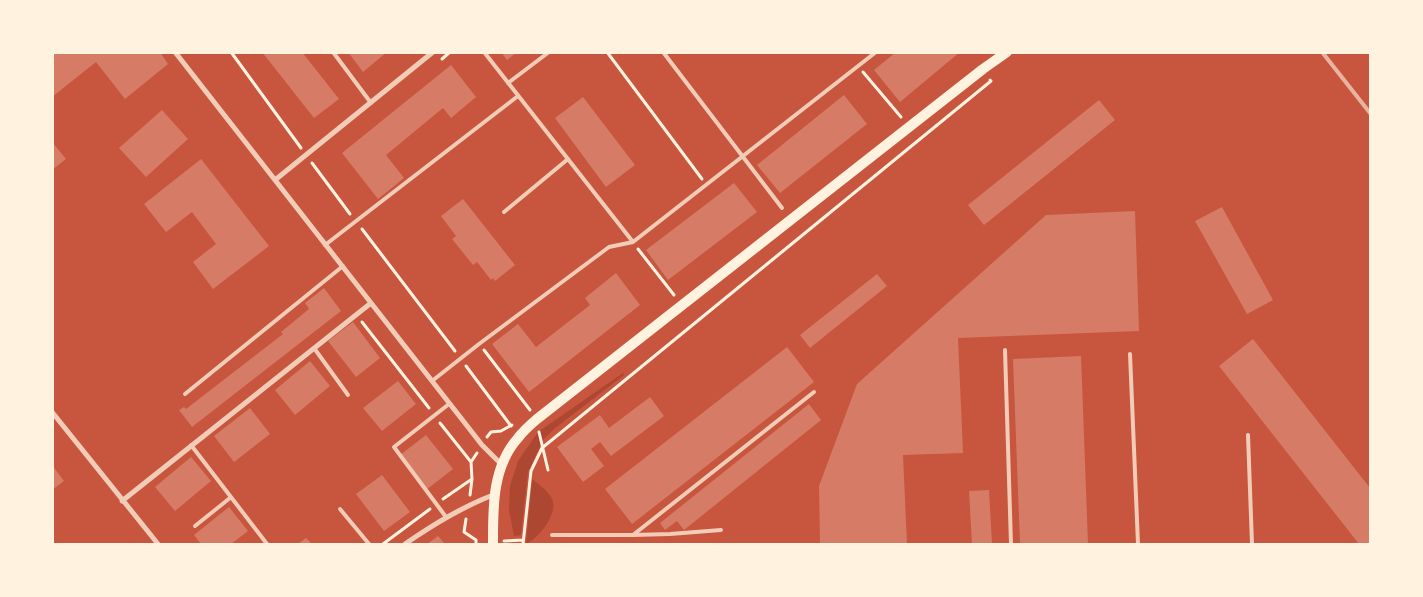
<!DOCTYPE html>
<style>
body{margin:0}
#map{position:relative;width:1423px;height:597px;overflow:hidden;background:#c8553d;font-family:"Noto Sans",sans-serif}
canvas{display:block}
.frame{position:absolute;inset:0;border:54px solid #fff3e0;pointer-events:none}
</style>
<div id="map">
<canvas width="1423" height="597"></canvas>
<div class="frame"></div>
</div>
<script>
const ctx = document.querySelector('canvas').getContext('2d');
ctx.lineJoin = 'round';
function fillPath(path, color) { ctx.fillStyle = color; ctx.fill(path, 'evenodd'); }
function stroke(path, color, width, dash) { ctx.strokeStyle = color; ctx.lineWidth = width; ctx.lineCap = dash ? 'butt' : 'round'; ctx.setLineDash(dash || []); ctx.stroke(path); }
const green = new Path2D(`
 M 623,373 L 624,375 L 554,429 L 543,440 L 528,472 L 521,535 L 514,536 L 509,510 L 510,486 L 518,461 L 538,432 Z
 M 532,479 C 539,484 548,491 552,499 C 559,513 538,539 526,544 Z`);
const building = new Path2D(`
 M 52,52 L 160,52 L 168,64 L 125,99 L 96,62 L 52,97 Z
 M 262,52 L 302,52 L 339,99 L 314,118 Z
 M 348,52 L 387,52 L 363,72 Z
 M 501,52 L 517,52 L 507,60 Z
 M 896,52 L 960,52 L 900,102 L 874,70 Z
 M 451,65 L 476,97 L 451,118 L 443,108 L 386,155 L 404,178 L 378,199 L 342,153 Z
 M 844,95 L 867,124 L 780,193 L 757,165 Z
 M 583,97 L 635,165 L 606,187 L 555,118 Z
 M 1099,100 L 1115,120 L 984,225 L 968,205 Z
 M 162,110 L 188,139 L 146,177 L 119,148 Z
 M 52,142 L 66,159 L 52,170 Z
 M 201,159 L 269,246 L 213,289 L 193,262 L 216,244 L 192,212 L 166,232 L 144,204 Z
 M 734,183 L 757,212 L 668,280 L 646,250 Z
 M 463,199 L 515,265 L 495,281 L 493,278 L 491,280 L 477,262 L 473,265 L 452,239 L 456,236 L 441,216 Z
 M 1222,207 L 1273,300 L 1247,314 L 1195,221 Z
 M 1135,211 L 1139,331 L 958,338 L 963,453 L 903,455 L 907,544 L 820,544 L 819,486 L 857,384 L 1046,215 Z
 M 616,273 L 640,305 L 529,392 L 492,344 L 518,324 L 536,347 L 590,305 L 585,298 Z
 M 877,274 L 887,286 L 810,348 L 800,335 Z
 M 324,288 L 341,311 L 192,427 L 179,410 L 184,407 L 186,409 L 283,334 L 281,332 L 309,309 L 305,303 Z
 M 353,322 L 380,358 L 356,377 L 328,341 Z
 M 1253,339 L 1370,488 L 1370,544 L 1359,544 L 1219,366 Z
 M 787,347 L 814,382 L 632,524 L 605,489 Z
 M 1081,356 L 1088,544 L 1020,544 L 1013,359 Z
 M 310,361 L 330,386 L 295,415 L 275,390 Z
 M 398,381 L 416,404 L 382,431 L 363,408 Z
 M 650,397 L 664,416 L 611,456 L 600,442 L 591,449 L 604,466 L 583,482 L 557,447 L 600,415 L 609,428 Z
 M 809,404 L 821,420 L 684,530 L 677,521 L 665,530 L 660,523 Z
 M 250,408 L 270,434 L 234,462 L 214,436 Z
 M 426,435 L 453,469 L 426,490 L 400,455 Z
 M 191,457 L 211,481 L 175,511 L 155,487 Z
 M 52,465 L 64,481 L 52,490 Z
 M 382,475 L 410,512 L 384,531 L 356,494 Z
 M 989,490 L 992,544 L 972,544 L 969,491 Z
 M 229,507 L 248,531 L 231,544 L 201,544 L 194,535 Z
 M 438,536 L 445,544 L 427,544 Z
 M 306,538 L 312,544 L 298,544 Z`);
const path = new Path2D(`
 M 231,52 L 301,148
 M 607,52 L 702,179
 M 442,59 L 450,52
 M 863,72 L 901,117
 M 312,163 L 350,214
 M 362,229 L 455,351
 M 638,249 L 674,295
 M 362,322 L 429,408
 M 484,350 L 530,410
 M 466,366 L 511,426 L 512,425
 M 440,423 L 471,462
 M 539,432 L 548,470
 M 487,437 L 491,432 L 501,431 L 510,426
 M 470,495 L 472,479
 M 443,499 L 472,479 L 471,462 L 477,453
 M 466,519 L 464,532 L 476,540 L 476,544
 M 504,541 L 523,540
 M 383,544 L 430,509
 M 523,544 L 531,471 L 542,448 L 991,81 L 990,80`);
const service = new Path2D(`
 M 333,52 L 371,103
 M 484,52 L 633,242
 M 663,52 L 782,208
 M 508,83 L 549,52
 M 504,212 L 568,159
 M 325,245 L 518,96
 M 314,348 L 348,395
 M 1005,350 L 1011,544
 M 1130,354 L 1138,544
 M 432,381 L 479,344 L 609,247 L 633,242 L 876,52
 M 185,394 L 343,266
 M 1248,435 L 1252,544
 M 191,445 L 267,544
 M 340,509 L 369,544
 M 446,517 L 394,447 L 449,404
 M 195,526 L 230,498
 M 552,535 L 633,535 L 814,392
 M 633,535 L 670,534 L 721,530`);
const minor = new Path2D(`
 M 175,52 L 482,445 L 502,465
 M 275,180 L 433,52
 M 52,412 L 158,544
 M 122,501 L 371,303
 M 405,544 C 434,524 460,508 493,495`);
const secondary = new Path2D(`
 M 493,544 C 493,508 492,467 518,438 C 523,431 530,425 537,419 L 983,69 L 1007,52`);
const rail = new Path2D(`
 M 1322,52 L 1370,113`);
fillPath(green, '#ae4732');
fillPath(building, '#d67c66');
stroke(path, '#fff3e0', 3);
stroke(service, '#f1ccb7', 4);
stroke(minor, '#f1ccb7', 5);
stroke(secondary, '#fff3e0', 10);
stroke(rail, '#e9b49f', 4);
</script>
